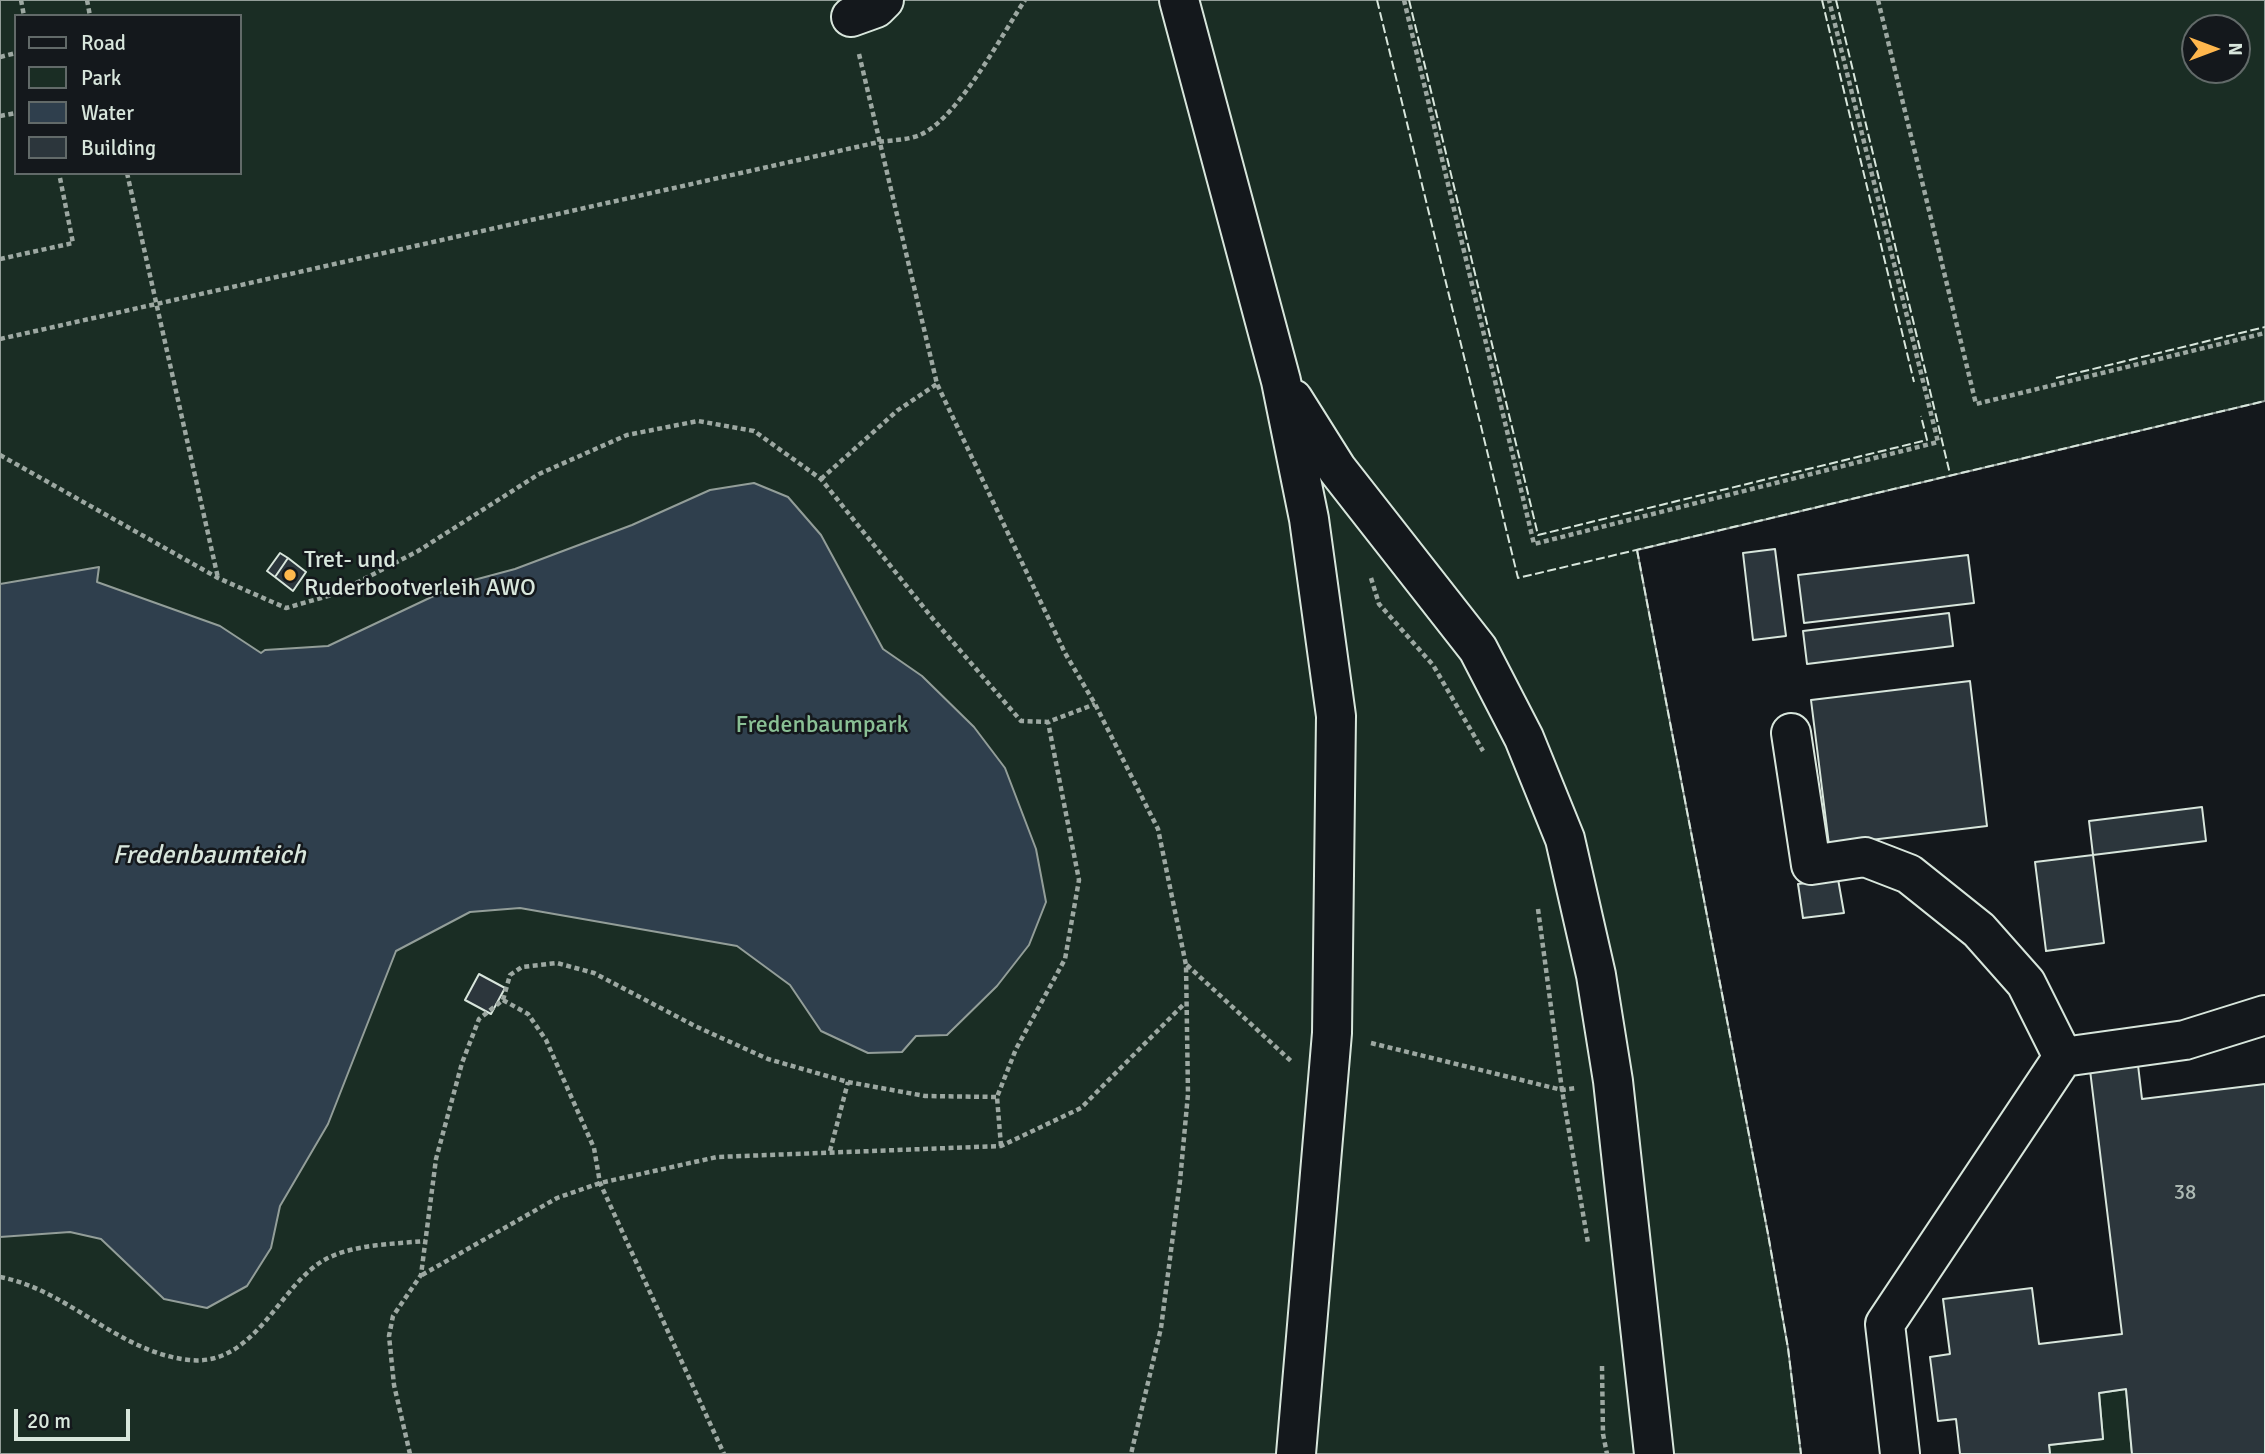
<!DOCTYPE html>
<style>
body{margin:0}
#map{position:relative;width:2265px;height:1454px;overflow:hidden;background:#14181c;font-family:Signika,sans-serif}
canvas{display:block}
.legend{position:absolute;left:14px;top:14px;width:228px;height:161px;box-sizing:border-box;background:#14181c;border:2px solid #626a69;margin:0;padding:9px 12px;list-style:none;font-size:21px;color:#d8e6dc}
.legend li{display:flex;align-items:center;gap:14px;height:35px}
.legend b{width:35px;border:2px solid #626a69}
.north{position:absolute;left:2181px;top:14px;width:70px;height:70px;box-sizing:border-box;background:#14181c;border:2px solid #626a69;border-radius:50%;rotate:90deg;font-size:19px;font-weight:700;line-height:28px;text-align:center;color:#d8e6dc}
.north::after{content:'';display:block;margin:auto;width:24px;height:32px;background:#ffb74d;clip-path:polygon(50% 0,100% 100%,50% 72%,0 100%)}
.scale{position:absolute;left:14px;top:1409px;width:116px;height:32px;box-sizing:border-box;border:4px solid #d8e6dc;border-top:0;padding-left:9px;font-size:21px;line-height:24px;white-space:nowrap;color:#d8e6dc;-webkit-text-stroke:5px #14181c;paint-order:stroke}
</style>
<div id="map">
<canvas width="2265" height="1454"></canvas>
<ul class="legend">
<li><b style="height:9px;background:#14181c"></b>Road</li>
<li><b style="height:19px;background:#1a2d24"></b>Park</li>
<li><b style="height:19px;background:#2f3f4d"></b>Water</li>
<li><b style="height:19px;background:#2c363c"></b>Building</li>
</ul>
<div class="north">N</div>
<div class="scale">20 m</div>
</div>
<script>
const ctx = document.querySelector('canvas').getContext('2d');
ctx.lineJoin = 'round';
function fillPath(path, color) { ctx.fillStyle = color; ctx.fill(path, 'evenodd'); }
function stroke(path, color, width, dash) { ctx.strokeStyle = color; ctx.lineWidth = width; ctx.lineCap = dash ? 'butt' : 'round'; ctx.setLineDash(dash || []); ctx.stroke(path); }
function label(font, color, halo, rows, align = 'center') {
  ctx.font = font + ' Signika,sans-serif'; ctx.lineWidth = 5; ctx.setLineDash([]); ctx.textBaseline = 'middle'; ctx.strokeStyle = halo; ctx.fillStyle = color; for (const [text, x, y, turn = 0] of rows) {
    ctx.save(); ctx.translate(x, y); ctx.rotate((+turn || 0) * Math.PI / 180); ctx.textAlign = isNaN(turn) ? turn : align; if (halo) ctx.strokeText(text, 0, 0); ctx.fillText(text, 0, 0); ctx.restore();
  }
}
const green = new Path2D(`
 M 0,0 L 2265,0 L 2265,401 L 1637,550 L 1768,1234 L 1788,1348 L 1801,1454 L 0,1454 ZM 16,16 L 240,16 L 240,173 L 16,173 ZM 2195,28 L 2237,28 L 2237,70 L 2195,70 Z
 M 2126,1389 L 2132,1454 L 2050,1454 L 2049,1445 L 2103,1439 L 2099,1393 Z`);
const water = new Path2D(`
 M 754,483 L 788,497 L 821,535 L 883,649 L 922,676 L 974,727 L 1005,768 L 1036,849 L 1046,902 L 1029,945 L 997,986 L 947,1035 L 916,1036 L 902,1052 L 868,1053 L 821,1031 L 790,985 L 737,946 L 520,908 L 470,912 L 396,951 L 328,1124 L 280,1206 L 271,1248 L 247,1286 L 207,1308 L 164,1299 L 101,1239 L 70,1232 L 0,1237 L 0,584 L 99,567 L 97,582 L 220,626 L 261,653 L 265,650 L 328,646 L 459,584 L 515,569 L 632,525 L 710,490 Z`);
const building = new Path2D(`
 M 1775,549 L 1786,636 L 1753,640 L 1743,553 Z
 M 280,553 L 288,558 L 275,577 L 267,571 Z
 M 1968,555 L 1974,603 L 1804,623 L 1798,575 Z
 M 288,558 L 306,572 L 293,591 L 275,577 Z
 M 1949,613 L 1953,646 L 1807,664 L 1803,631 Z
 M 1970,681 L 1987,826 L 1829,845 L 1811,700 Z
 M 2202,807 L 2206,841 L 2093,855 L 2089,821 Z
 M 2093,855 L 2104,943 L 2046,951 L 2035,862 Z
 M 1838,879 L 1844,913 L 1803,918 L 1798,884 Z
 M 479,974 L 505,988 L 491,1014 L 465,1000 Z
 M 2138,1065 L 2142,1099 L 2265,1084 L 2265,1454 L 2132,1454 L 2126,1389 L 2099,1393 L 2103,1439 L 2049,1445 L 2050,1454 L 1960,1454 L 1956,1419 L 1938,1421 L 1930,1357 L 1950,1354 L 1943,1299 L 2032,1288 L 2039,1344 L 2122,1334 L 2090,1070 Z`);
const path = new Path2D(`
 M 21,0 L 24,16
 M 87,0 L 90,16
 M 1404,0 L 1534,544 L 1938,442 L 1829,0
 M 1878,0 L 1976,404 L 2265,333
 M 859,54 L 937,384 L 1065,653 L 1095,704 L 1158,829 L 1186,965 L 1188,1094 L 1180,1181 L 1161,1328 L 1131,1454
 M 0,57 L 16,53
 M 0,116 L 16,113
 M 127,173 L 218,578
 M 0,259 L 73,243 L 59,173
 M 0,339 L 879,142 C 892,140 910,140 922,134 C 959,116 1001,36 1025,0
 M 0,455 L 218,578 L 286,608 L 335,594 L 418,551 L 539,474 L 627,435 L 698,421 L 754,431 L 821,479 L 933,619 L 1021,721 L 1048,722 L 1095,704
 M 821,479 L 898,410 L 937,384
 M 1371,578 L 1379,604 L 1433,665 L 1483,751
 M 1538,909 L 1562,1090 L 1588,1243
 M 1187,965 L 1291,1061
 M 503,1000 L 528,1014 L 546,1040 L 594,1148 L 600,1183 L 724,1454
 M 1371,1043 L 1562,1090 L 1576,1088
 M 1001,1146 L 997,1097 L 1016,1049 L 1065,959 L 1079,880 L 1048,722
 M 830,1151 L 848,1082
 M 422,1275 L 557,1198 L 600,1183 L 717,1157 L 1001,1146 L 1081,1108 L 1185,1003
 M 0,1277 C 69,1290 117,1352 189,1360 C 256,1367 280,1283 326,1259 C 355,1244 394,1244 425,1241
 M 1602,1366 L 1603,1434 L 1607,1454
 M 410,1454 L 394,1385 L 389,1336 L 393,1316 L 421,1275 L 436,1159 L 462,1063 L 479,1019 L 503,1000 L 510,975 L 522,967 L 557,963 L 594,973 L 695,1026 L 768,1059 L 848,1082 L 925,1096 L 997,1097`);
const minor = new Path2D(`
 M 1179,0 L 1281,381 L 1309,519 L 1336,716 L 1332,1033 L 1296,1454
 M 851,17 L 876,8 L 884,0
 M 1293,399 L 1337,469 L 1478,649 L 1524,738 L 1565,839 L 1596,975 L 1613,1081 L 1654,1454
 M 1791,733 L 1811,865 L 1865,857 L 1909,874 L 1979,930 L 2026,983 L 2063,1057
 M 1900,1454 L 1885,1324 L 2063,1057 L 2185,1040 L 2265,1015`);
const fence = new Path2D(`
 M 1377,0 L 1518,578 L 2265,401
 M 1409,0 L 1538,535 L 1927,440 L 1921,416
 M 1822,0 L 1914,382
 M 1836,0 L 1950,474
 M 2056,378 L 2265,327
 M 1637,550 L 1768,1234 L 1788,1348 L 1801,1454`);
const markers = [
 [290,575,7,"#ffb74d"]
];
const numberNames = [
 ["38",2185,1193]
];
const poiNames = [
 ["Tret- und",304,561],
 ["Ruderbootverleih AWO",304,589]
];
const parkNames = [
 ["Fredenbaumpark",822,726]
];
const waterNames = [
 ["Fredenbaumteich",209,856]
];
fillPath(green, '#1a2d24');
stroke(green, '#939e99', 2);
fillPath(water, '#2f3f4d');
stroke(water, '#939e99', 2);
fillPath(building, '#2c363c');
stroke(building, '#d8e6dc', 2);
stroke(minor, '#d8e6dc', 42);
stroke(path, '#9da8a2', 4.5, [5, 3.5]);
stroke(minor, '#14181c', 38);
stroke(fence, '#d8e6dc', 2, [9, 3.5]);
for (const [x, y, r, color] of markers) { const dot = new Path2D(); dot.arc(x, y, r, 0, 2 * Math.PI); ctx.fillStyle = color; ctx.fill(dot); stroke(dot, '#14181c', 2.5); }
label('21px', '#adbab4', null, numberNames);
label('24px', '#d8e6dc', '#14181c', poiNames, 'left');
label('24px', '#8ac095', '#14181c', parkNames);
label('italic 26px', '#d8e6dc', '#14181c', waterNames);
</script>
